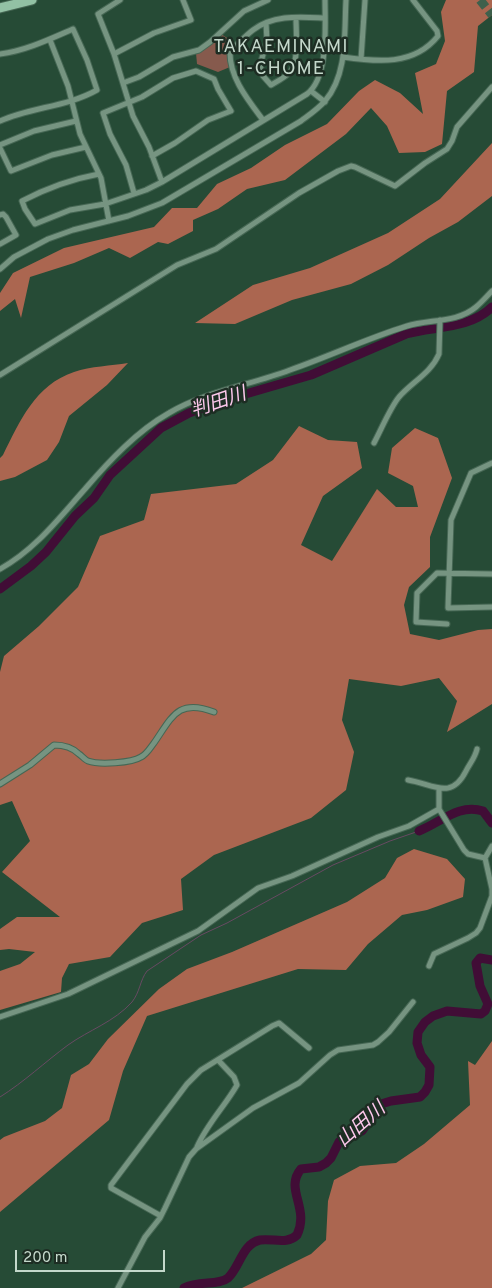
<!DOCTYPE html>
<meta charset="utf-8">
<style>
body{margin:0}
#map{position:relative;width:492px;height:1288px;overflow:hidden;background:#264b36;font-family:Overpass,sans-serif}
canvas{display:block}
.scale{position:absolute;left:15px;top:1250px;width:150px;height:22px;box-sizing:border-box;border:2px solid #c4d8cb;border-top:0;padding-left:6px;font-size:15px;line-height:18px;white-space:nowrap;color:#c4d8cb;-webkit-text-stroke:4px #1d2d23;paint-order:stroke}
</style>
<div id="map">
<canvas width="492" height="1288"></canvas>
<div class="scale">200 m</div>
</div>
<script>
const ctx = document.querySelector('canvas').getContext('2d');
ctx.lineJoin = 'round';
function fillPath(path, color) { ctx.fillStyle = color; ctx.fill(path, 'evenodd'); }
function stroke(path, color, width, dash) { ctx.strokeStyle = color; ctx.lineWidth = width; ctx.lineCap = dash ? 'butt' : 'round'; ctx.setLineDash(dash || []); ctx.stroke(path); }
function label(font, color, halo, rows, align = 'center') {
  ctx.font = font + ' Overpass,"Noto Sans JP",sans-serif'; ctx.lineWidth = 5; ctx.setLineDash([]); ctx.textBaseline = 'middle'; ctx.strokeStyle = halo; ctx.fillStyle = color; for (const [text, x, y, turn = 0] of rows) {
    ctx.save(); ctx.translate(x, y); ctx.rotate((+turn || 0) * Math.PI / 180); ctx.textAlign = isNaN(turn) ? turn : align; if (halo) ctx.strokeText(text, 0, 0); ctx.fillText(text, 0, 0); ctx.restore();
  }
}
const green = new Path2D(`
 M 221,34 L 235,43 L 228,52 L 230,67 L 218,72 L 197,64 L 196,53 Z`);
const forest = new Path2D(`
 M 446,0 L 492,0 L 492,15 L 478,26 L 474,72 L 447,91 L 442,144 L 425,152 L 399,153 L 387,126 L 371,108 L 346,134 L 285,180 L 247,189 L 218,209 L 193,220 L 193,231 L 168,244 L 158,242 L 130,258 L 109,248 L 74,263 L 30,277 L 21,318 L 15,299 L 0,311 L 0,293 L 13,273 L 64,248 L 154,227 L 172,208 L 197,208 L 217,184 L 251,168 L 285,145 L 327,124 L 359,91 L 375,80 L 400,93 L 423,114 L 415,73 L 436,64 L 445,41 L 441,12 Z
 M 492,143 L 492,196 L 458,222 L 429,238 L 388,265 L 351,284 L 292,300 L 235,324 L 195,323 L 253,285 L 310,268 L 388,233 L 440,199 Z
 M 128,363 L 107,385 L 69,416 L 59,442 L 47,460 L 15,477 L 0,481 L 0,458 L 3,455 C 20,421 35,385 74,372 C 91,366 111,366 128,363 Z
 M 299,426 L 328,440 L 357,442 L 362,468 L 323,496 L 301,545 L 332,561 L 377,489 L 396,507 L 418,507 L 413,486 L 388,473 L 392,448 L 415,428 L 438,438 L 452,478 L 430,537 L 430,567 L 409,587 L 404,605 L 410,634 L 439,640 L 478,630 L 492,629 L 492,704 L 447,732 L 457,701 L 439,678 L 401,686 L 349,679 L 342,720 L 354,752 L 346,790 L 311,818 L 214,855 L 181,879 L 183,910 L 142,923 L 110,957 L 69,964 L 62,978 L 61,992 L 0,1010 L 0,971 L 20,964 L 35,952 L 9,949 L 0,950 L 0,929 L 17,917 L 60,917 L 2,872 L 30,841 L 12,801 L 0,805 L 0,672 L 4,656 L 39,626 L 78,587 L 100,536 L 144,520 L 151,494 L 236,484 L 273,460 Z
 M 414,849 L 447,859 L 465,879 L 463,897 L 427,910 L 402,915 L 368,944 L 346,970 L 298,969 L 147,1016 L 123,1071 L 109,1120 L 0,1212 L 0,1140 L 4,1137 L 45,1121 L 62,1108 L 71,1075 L 89,1064 L 108,1039 L 159,989 L 187,969 L 232,952 L 347,902 L 385,878 L 397,858 Z
 M 492,1041 L 492,1288 L 242,1288 L 311,1254 L 326,1240 L 328,1201 L 334,1180 L 360,1166 L 396,1163 L 424,1144 L 470,1105 L 468,1061 L 475,1065 Z`);
const stream = new Path2D(`
 M 0,1097 C 24,1082 45,1062 68,1045 C 89,1030 114,1022 132,1002 C 140,992 140,980 147,971 L 201,935 L 227,923 L 333,865 L 390,841 L 419,831`);
const river = new Path2D(`
 M 0,589 L 31,566 L 46,552 L 75,516 L 94,498 L 110,475 L 161,428 L 189,413 L 225,400 L 311,375 L 406,334 C 435,326 470,329 492,307
 M 419,831 C 440,823 459,803 483,811 L 492,823
 M 184,1288 C 199,1280 218,1286 228,1278 C 240,1267 242,1244 260,1240 C 273,1238 287,1245 297,1235 C 310,1208 284,1189 301,1169 L 319,1167 L 326,1163 L 331,1158 L 339,1142 L 346,1136 L 362,1131 L 381,1104 L 391,1101 L 420,1097 L 425,1092 L 429,1085 L 430,1067 L 421,1055 L 417,1043 L 418,1032 L 425,1022 L 433,1016 L 447,1011 L 481,1014 L 485,1011 L 488,1004 L 480,986 L 476,963 L 480,958 L 492,960`);
const secondaryTunnel = new Path2D(`
 M 480,0 L 492,15`);
const street = new Path2D(`
 M 120,0 L 98,14 L 114,54 L 133,116 L 149,147 L 162,182
 M 266,23 L 267,41 L 260,65 L 263,76 L 271,85 C 278,81 286,77 291,71 C 299,60 296,31 296,18
 M 50,40 L 68,86 L 80,134 L 101,178 L 109,221
 M 0,54 C 25,51 50,39 73,29 L 87,60 L 97,90 C 67,107 31,107 0,121
 M 114,54 L 154,33 L 191,20 L 183,0
 M 343,57 C 377,62 414,66 438,36 L 437,31 L 413,0
 M 361,59 L 365,0
 M 123,83 L 139,77 L 173,57 L 199,50 L 210,42 L 244,11 L 268,0
 M 311,91 L 325,102
 M 263,120 C 248,100 229,77 230,51 C 238,44 245,36 253,30 C 274,14 301,17 325,18
 M 0,145 L 34,131 L 76,121
 M 0,148 L 11,171 L 52,155 L 86,147
 M 99,174 C 72,179 47,188 22,201 L 25,209 L 35,224 L 70,210 L 105,204 L 146,190 L 162,182 L 307,94 C 329,77 325,26 325,0
 M 134,193 L 126,165 L 110,134 L 103,113 L 142,97 L 173,78 L 196,71 L 214,79 L 218,89 L 231,111 L 208,120 L 175,143 L 152,156
 M 0,215 L 3,214 L 6,217 L 16,235 L 0,244
 M 0,269 L 14,257 L 48,239 L 73,230 L 128,216 L 162,203 L 301,121 C 309,115 318,109 325,101 C 348,74 344,34 346,0
 M 0,375 L 177,265 L 216,249 L 299,193 L 338,171 L 351,166 L 355,167 L 395,186 L 425,163 L 447,149 L 452,141 L 457,127 L 492,87
 M 374,443 C 381,430 390,408 399,397 C 412,382 431,373 439,354 L 440,320
 M 492,463 L 471,473 L 451,520 L 448,608 L 492,607
 M 0,569 C 35,550 59,518 85,489 C 109,461 137,431 169,413 C 206,391 251,385 290,370 C 330,356 368,338 407,326 C 430,319 457,323 476,307 C 482,302 487,296 492,291
 M 447,624 L 416,622 L 417,593 L 437,573 L 492,574
 M 408,780 C 433,784 451,801 466,771 C 470,763 475,758 477,749
 M 0,784 L 30,765 L 54,745 C 64,745 72,747 79,754 C 82,756 85,760 88,761 C 99,765 132,763 141,757 C 147,754 150,748 154,743 C 172,717 178,698 214,712
 M 439,809 L 439,789
 M 429,966 L 434,954 L 468,938 L 476,933 L 480,928 L 492,896 L 492,889 L 485,858 L 492,846
 M 0,1017 L 68,994 L 198,931 L 258,888 L 292,876 L 378,837 L 409,826 L 439,809 L 464,850 L 468,854 L 485,858
 M 197,1147 C 207,1124 225,1106 237,1085 L 234,1077 L 218,1060
 M 161,1216 L 111,1188 L 111,1185 L 187,1084 L 201,1070 L 272,1026 L 279,1023 L 309,1048
 M 118,1288 L 145,1237 L 160,1218 L 165,1208 L 189,1157 L 196,1149 L 253,1108 L 299,1083 L 330,1055 L 338,1050 L 373,1045 L 378,1042 L 389,1032 L 413,1002`);
const secondary = new Path2D(`
 M 0,8 L 32,0`);
const neighbourhoodNames = [
 ["TAKAEMINAMI",281,48],
 ["1-CHOME",281,70]
];
const waterNames = [
 ["判田川",219,404,-19],
 ["山田川",362,1126,-41]
];
fillPath(green, '#865a4d');
fillPath(forest, '#ab6650');
stroke(stream, '#684a63', 1);
stroke(river, '#410d36', 9);
stroke(secondaryTunnel, '#3e604c', 9, [9, 4.5]);
stroke(street, '#466754', 7);
stroke(secondary, '#466754', 11);
stroke(street, '#769481', 5);
stroke(secondary, '#92c1a4', 9);
ctx.letterSpacing = '1px';
label('19px', '#c4d8cb', '#1d2d23', neighbourhoodNames);
ctx.letterSpacing = '0px';
label('italic 19px', '#fec9ed', '#1d2d23', waterNames);
</script>
